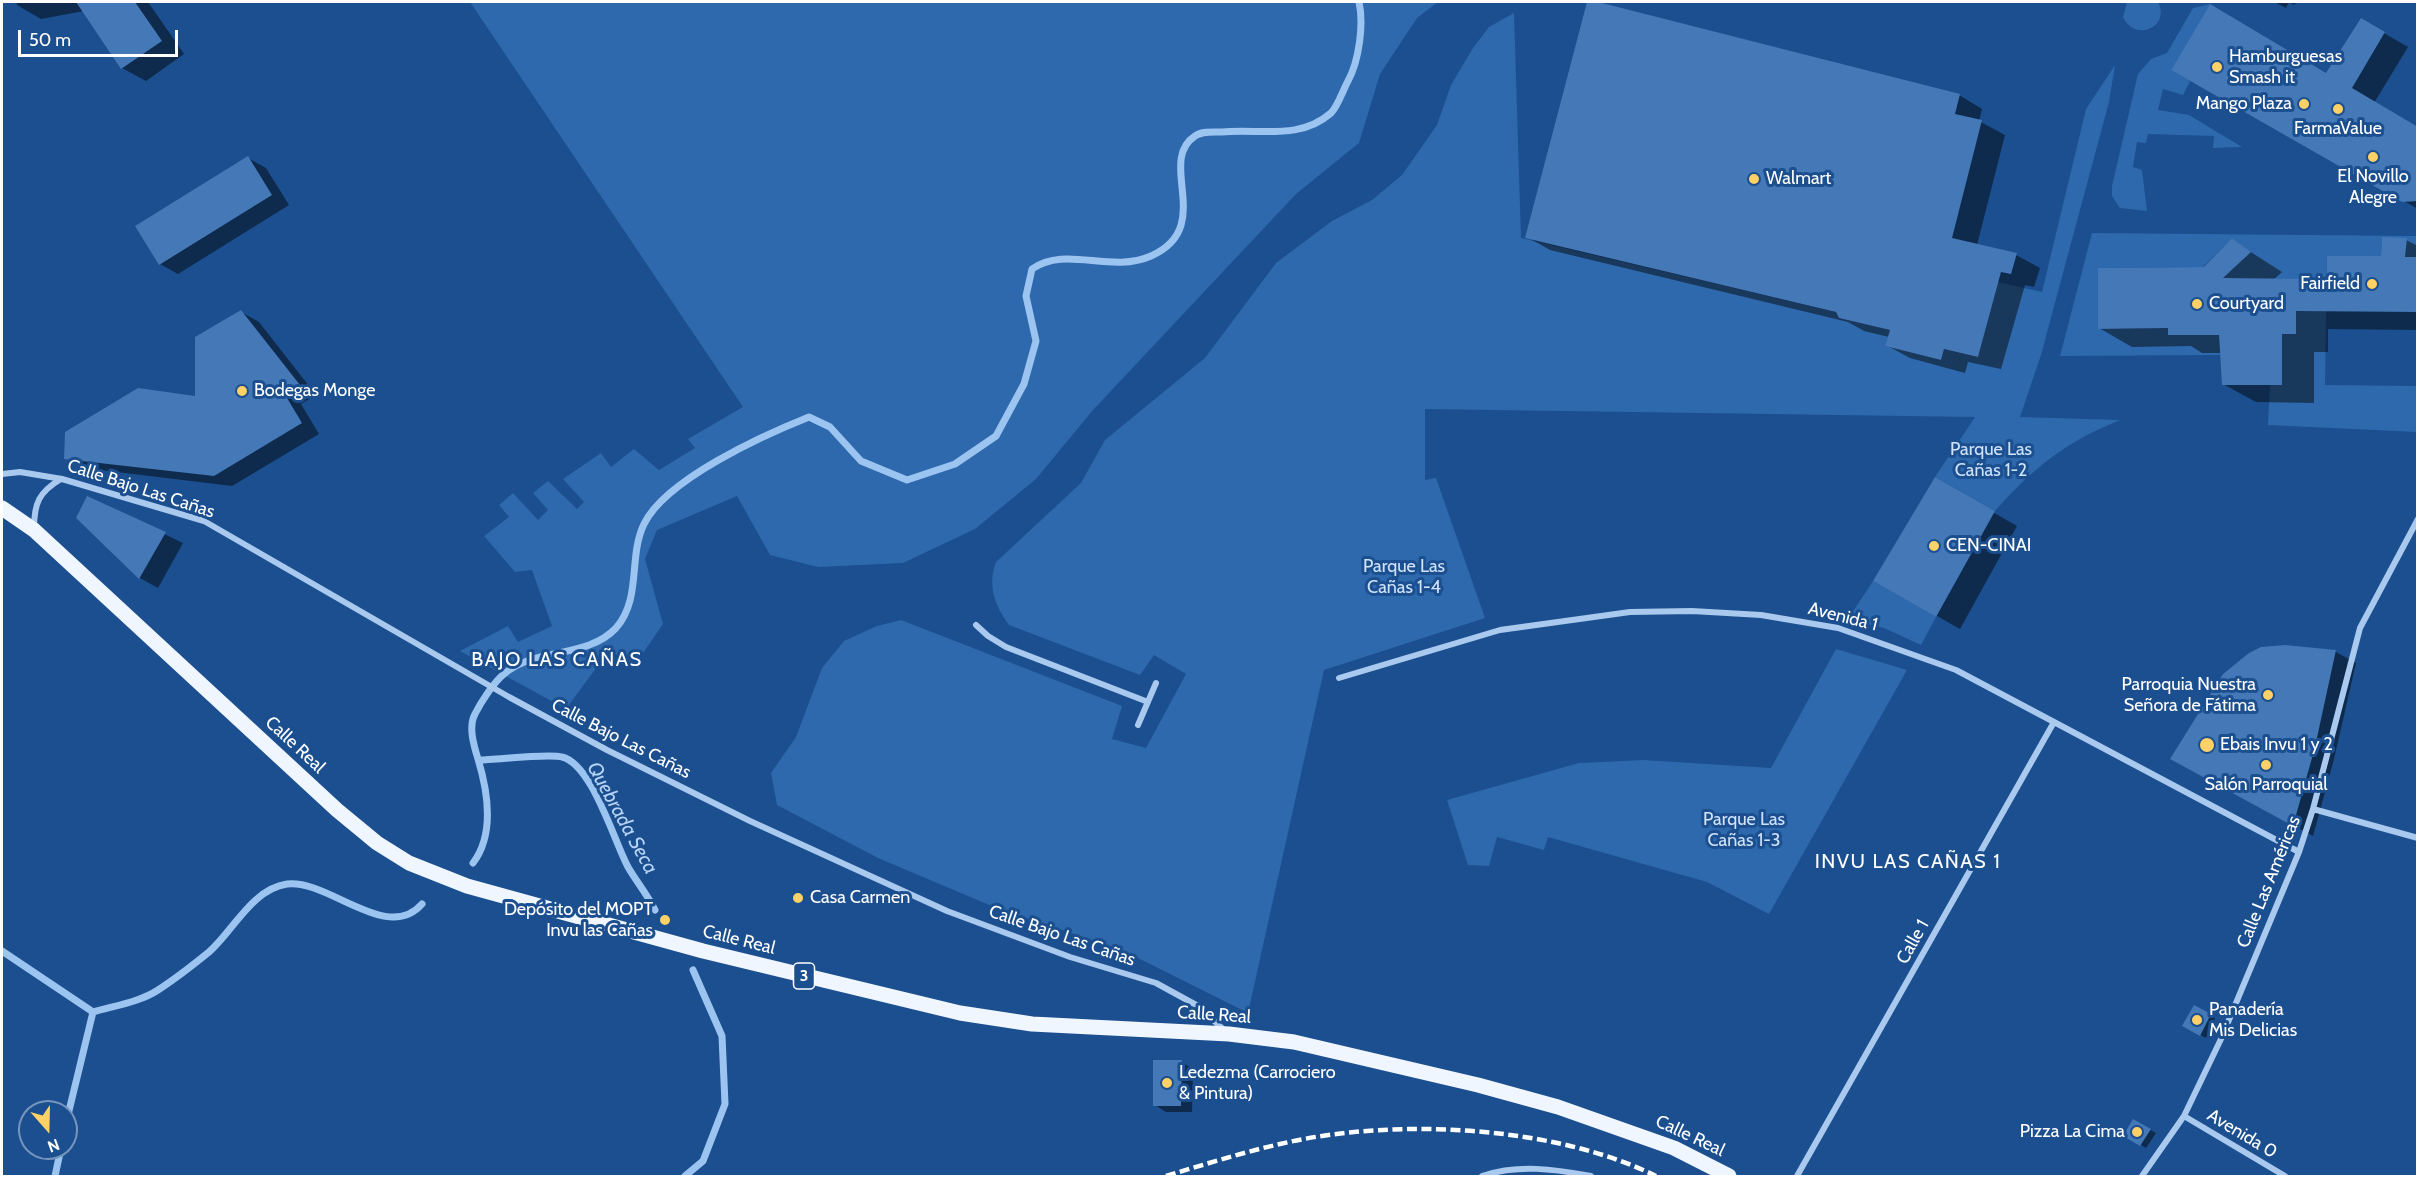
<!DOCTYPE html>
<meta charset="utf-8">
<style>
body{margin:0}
#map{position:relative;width:2419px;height:1178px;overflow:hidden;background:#1b4f8f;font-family:Cabin,sans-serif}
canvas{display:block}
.frame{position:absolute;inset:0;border:3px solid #fff;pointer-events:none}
.north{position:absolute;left:18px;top:1100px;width:60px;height:60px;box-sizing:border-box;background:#1b4f8f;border:2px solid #7695bc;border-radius:50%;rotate:160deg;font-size:16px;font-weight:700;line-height:24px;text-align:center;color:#fff}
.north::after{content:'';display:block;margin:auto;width:21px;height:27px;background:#ffd166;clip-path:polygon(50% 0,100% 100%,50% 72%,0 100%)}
.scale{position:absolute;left:18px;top:30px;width:160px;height:27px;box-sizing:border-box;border:3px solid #fff;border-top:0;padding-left:8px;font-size:18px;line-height:21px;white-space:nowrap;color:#fff;-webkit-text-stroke:4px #1b4f8f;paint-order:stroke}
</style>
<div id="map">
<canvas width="2419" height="1178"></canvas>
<div class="frame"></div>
<div class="north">N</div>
<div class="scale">50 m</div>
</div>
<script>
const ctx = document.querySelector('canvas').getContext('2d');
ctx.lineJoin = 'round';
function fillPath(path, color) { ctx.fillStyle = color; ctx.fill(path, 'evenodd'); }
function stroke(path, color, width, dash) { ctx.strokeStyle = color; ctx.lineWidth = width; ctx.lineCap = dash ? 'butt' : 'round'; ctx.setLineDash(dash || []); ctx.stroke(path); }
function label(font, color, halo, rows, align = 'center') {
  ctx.font = font + ' Cabin,sans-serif'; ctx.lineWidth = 6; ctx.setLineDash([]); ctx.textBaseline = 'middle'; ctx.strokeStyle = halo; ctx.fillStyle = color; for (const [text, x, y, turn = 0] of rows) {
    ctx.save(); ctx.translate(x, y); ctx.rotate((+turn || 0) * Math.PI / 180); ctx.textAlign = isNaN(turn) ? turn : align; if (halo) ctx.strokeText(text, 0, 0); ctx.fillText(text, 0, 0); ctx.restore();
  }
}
const green = new Path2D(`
 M 470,2 L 1438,2 L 1417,18 L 1380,74 L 1359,143 L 1296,194 L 1093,410 L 1036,479 L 975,529 L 903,563 L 818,567 L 770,555 L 737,496 L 657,530 L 645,559 L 663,624 L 632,669 L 610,649 L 566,709 L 460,651 L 508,626 L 518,642 L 552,626 L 532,570 L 515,572 L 484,536 L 509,517 L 499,505 L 513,493 L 538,520 L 548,510 L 533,493 L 548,481 L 577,509 L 584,502 L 563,479 L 601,453 L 611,467 L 634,449 L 659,470 L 695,448 L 688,439 L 743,407 Z
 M 2127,2 L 2158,2 C 2171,27 2135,43 2123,17 Z
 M 2210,4 L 2171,70 L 2190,81 L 2183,95 L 2163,89 L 2158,110 L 2189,115 L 2242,147 L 2213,148 L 2214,136 L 2148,134 L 2146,143 L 2137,142 L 2133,167 L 2142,170 L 2147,211 L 2120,208 L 2112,196 L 2112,186 L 2138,74 L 2151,59 L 2167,53 L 2193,8 Z
 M 1514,13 L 1521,238 L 1836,312 L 1839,318 L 1890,330 L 1885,346 L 1941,360 L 1944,349 L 1978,357 L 1998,282 L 2042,292 L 2086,109 L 2115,65 L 2109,102 L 2041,355 L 2020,417 L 2120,420 C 2066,442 2034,467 1995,511 L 1935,477 L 1975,417 L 1425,409 L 1425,480 L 1436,478 L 1485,618 L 1324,670 L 1248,1013 L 1122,950 L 994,907 L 878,858 L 777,805 L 771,773 L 796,737 L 822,668 L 844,641 L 877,626 L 901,620 L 1122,706 L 1112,739 L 1146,748 L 1186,674 L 1154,655 L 1140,675 L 1009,625 C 995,606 987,585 996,562 L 1081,483 L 1105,440 L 1205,358 L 1276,263 L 1332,221 L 1372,200 L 1402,175 L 1437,125 L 1451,85 L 1473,48 L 1489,27 Z
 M 2092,233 L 2417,236 L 2417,257 L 2405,257 L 2382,237 L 2381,256 L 2327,256 L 2325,385 L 2417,386 L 2417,432 L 2268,425 L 2270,385 L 2296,279 L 2223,278 L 2250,252 L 2232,238 L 2191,279 L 2191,267 L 2098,268 L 2098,329 L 2168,328 L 2168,335 L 2219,335 L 2220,355 L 2060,356 Z
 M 1873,581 L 1936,617 L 1921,645 L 1884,628 L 1848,619 Z
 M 1836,649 L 1907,670 L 1769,914 L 1707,882 L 1548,837 L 1544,850 L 1497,837 L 1489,866 L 1468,865 L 1447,800 L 1579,763 L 1644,760 L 1771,768 Z`);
const shadow = new Path2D(`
 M 16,2 L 148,2 L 184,54 L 146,81 L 122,68 L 84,11 L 41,19 L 17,5 Z
 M 1588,2 L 1959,95 L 1982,109 L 1979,121 L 2005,135 L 1977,245 L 2016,255 L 2040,268 L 2034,287 L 2025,285 L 2001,369 L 1968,362 L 1965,373 L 1910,358 L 1886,345 L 1889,337 L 1864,331 L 1848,322 L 1550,250 L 1527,237 Z
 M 2274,2 L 2297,2 L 2294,5 L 2289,2 L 2286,8 Z
 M 2361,20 L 2408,47 L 2374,103 L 2418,129 L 2418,209 L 2173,69 L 2326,75 Z
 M 248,158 L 266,168 L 289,205 L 178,274 L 160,264 Z
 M 2232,240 L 2282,272 L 2273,280 L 2329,280 L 2383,258 L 2406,240 L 2418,246 L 2418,330 L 2328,329 L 2328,352 L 2314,352 L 2314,403 L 2256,402 L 2223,384 L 2222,353 L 2202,353 L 2191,346 L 2132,347 L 2099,328 L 2204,268 Z
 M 241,312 L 259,322 L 316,395 L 301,404 L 319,434 L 232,486 L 84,468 L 66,458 L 196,398 Z
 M 1935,479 L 2017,526 L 1960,629 L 1875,581 Z
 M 88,498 L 183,543 L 158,588 L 140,578 L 78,518 Z
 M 2285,646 L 2336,652 L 2356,663 L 2334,759 L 2313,836 L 2192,770 Z
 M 2195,1007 L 2215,1018 L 2206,1038 L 2184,1026 Z
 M 1181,1062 L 1193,1069 L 1192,1112 L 1166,1112 L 1155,1105 Z
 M 2134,1121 L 2156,1133 L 2146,1148 L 2125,1135 Z`);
const stream = new Path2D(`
 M 479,760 C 496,760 549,753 562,757 C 592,764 614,841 628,867 C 636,881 647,894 655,910
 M 473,863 C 495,834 488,792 478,759 C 474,746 468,727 475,714 C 481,702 494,682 504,674 C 535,647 587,659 616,628 C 642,598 628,557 644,524 C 666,479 764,435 809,417 L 830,427 L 861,461 L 907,480 L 955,464 L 996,436 L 1024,384 L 1036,341 L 1026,296 L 1032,269 C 1066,245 1110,274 1151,256 C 1216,227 1156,162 1195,136 C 1202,131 1213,132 1222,132 C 1259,128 1299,141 1331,113 C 1338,106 1343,90 1348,81 C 1359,61 1364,24 1359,2
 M 2,951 L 93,1012 C 113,1006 140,1002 158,990 C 175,979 193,965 209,952 C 233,931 252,889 287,884 C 329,879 387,944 422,904
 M 66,1123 L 93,1012
 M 55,1176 L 61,1148
 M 685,1176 L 703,1161 L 725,1104 L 722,1036 L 693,970`);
const building = new Path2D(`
 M 76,2 L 135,2 L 162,41 L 121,69 Z
 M 1587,2 L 1598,2 L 1960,94 L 1955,114 L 1982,120 L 1952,238 L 2017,253 L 2011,274 L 2001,272 L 1978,357 L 1944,349 L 1941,360 L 1885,346 L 1890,330 L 1839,318 L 1836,312 L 1525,238 Z
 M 2210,4 L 2326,73 L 2361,18 L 2385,32 L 2352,88 L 2418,127 L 2418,201 L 2402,202 L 2171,70 Z
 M 248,156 L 272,195 L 159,265 L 135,226 Z
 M 2382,237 L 2407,238 L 2405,257 L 2418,257 L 2418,312 L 2296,311 L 2296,334 L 2282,334 L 2282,385 L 2222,385 L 2219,335 L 2168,335 L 2168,328 L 2098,329 L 2098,268 L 2204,267 L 2232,238 L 2251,252 L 2223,278 L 2327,279 L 2327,256 L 2381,256 Z
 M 241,310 L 300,385 L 284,393 L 302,423 L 214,476 L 64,459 L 65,432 L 138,388 L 195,396 L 195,337 Z
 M 1935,477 L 1995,511 L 1936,617 L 1873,581 Z
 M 87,496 L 166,532 L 139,579 L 76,518 Z
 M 2285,645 L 2336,650 L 2315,747 L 2293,826 L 2170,759 L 2223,674 L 2249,653 L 2261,647 Z
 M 2194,1005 L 2211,1014 L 2200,1036 L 2182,1026 Z
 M 1153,1060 L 1182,1060 L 1181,1106 L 1153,1106 Z
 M 2133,1119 L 2151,1129 L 2140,1146 L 2123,1136 Z`);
const street = new Path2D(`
 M 2,474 L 20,472 L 62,479 L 204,521 L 509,697 L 607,750 L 750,821 L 947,911 L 1070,957 L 1156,983 L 1198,1006 L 1224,1030
 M 34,529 C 34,503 39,492 61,479
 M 976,625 L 988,636 L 1006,647 L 1148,702
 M 1339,678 L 1500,630 L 1630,612 L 1692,611 L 1761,615 L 1838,628 L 1956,670 L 2299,852
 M 1138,725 L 1156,683
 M 2313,809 L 2418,838
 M 2184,1116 L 2285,1176
 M 1482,1176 C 1518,1164 1554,1169 1591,1176
 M 1797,1176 L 2054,722
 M 2142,1176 L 2184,1116 L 2221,1039 L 2299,852 L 2313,809 L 2360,628 L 2418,519`);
const primary = new Path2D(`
 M 2,508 L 34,530 L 337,810 L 377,843 L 409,863 L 467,886 L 703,951 L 960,1013 L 1032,1024 L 1229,1034 L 1294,1042 L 1478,1085 L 1558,1107 L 1674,1148 L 1729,1176`);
const rail = new Path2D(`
 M 1166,1176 C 1206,1164 1247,1151 1289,1142 C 1398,1118 1555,1126 1656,1176`);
const markers = [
 [2217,67,6,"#ffd166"],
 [2304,104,6,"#ffd166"],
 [2338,109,6,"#ffd166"],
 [2373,157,6,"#ffd166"],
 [1754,179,6,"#ffd166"],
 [2372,284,6,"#ffd166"],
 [2197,304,6,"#ffd166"],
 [242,391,6,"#ffd166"],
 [1934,546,6,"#ffd166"],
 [2268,695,6,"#ffd166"],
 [2207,745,8,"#ffd166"],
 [2266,765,6,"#ffd166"],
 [798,898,6,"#ffd166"],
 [665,920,6,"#ffd166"],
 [2197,1020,6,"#ffd166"],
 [1167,1083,6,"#ffd166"],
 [2137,1132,6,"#ffd166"]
];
const shields = [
 [804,976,21]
];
const shieldNames = [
 ["3",804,976]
];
const poiNames = [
 ["Hamburguesas",2229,57],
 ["Smash it",2229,78],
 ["Mango Plaza",2292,104,"right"],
 ["FarmaValue",2338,129,"center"],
 ["El Novillo",2373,177,"center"],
 ["Alegre",2373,198,"center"],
 ["Walmart",1766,179],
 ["Fairfield",2360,284,"right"],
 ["Courtyard",2209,304],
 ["Bodegas Monge",254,391],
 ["CEN-CINAI",1946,546],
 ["Parroquia Nuestra",2256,685,"right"],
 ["Señora de Fátima",2256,706,"right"],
 ["Ebais Invu 1 y 2",2220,745],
 ["Salón Parroquial",2266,785,"center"],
 ["Casa Carmen",810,898],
 ["Depósito del MOPT",653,910,"right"],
 ["Invu las Cañas",653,931,"right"],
 ["Panadería",2209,1010],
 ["Mis Delicias",2209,1031],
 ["Ledezma (Carrociero",1179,1073],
 ["& Pintura)",1179,1094],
 ["Pizza La Cima",2125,1132,"right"]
];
const parkNames = [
 ["Parque Las",1991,450],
 ["Cañas 1-2",1991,471],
 ["Parque Las",1404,567],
 ["Cañas 1-4",1404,588],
 ["Parque Las",1744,820],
 ["Cañas 1-3",1744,841]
];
const streetNames = [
 ["Calle Bajo Las Cañas",141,489,18],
 ["Avenida 1",1843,617,14],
 ["Calle Bajo Las Cañas",621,739,27],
 ["Calle Real",295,745,43],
 ["Calle Las Américas",2269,882,-68],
 ["Calle Bajo Las Cañas",1062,936,19],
 ["Calle Real",739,940,14],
 ["Calle 1",1913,942,-61],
 ["Calle Real",1214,1015,4],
 ["Avenida 0",2242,1134,31],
 ["Calle Real",1690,1136,25]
];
const neighbourhoodNames = [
 ["BAJO LAS CAÑAS",557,660],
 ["INVU LAS CAÑAS 1",1908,862]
];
const waterNames = [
 ["Quebrada Seca",622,818,61]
];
fillPath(green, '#2e69ad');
fillPath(shadow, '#0007');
stroke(stream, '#9cc4f0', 7);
fillPath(building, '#4478b7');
stroke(street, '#a9c9ee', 6);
stroke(primary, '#f0f6ff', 15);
stroke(rail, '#fff', 4.5, [10, 4.5]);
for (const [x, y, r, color] of markers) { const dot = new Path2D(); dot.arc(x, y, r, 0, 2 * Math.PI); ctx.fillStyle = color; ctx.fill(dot); stroke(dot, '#1b4f8f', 2); }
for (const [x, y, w] of shields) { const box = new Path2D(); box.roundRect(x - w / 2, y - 13, w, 26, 4.5); ctx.fillStyle = '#1b4f8f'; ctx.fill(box); stroke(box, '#fff', 1.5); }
label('bold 16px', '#fff', null, shieldNames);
label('18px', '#fff', '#1b4f8f', poiNames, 'left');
label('18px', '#cfe3fa', '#1b4f8f', parkNames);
label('18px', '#fff', '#1b4f8f', streetNames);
ctx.letterSpacing = '1.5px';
label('20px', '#fff', '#1b4f8f', neighbourhoodNames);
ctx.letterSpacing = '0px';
label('italic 20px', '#b5d3f5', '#1b4f8f', waterNames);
</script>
